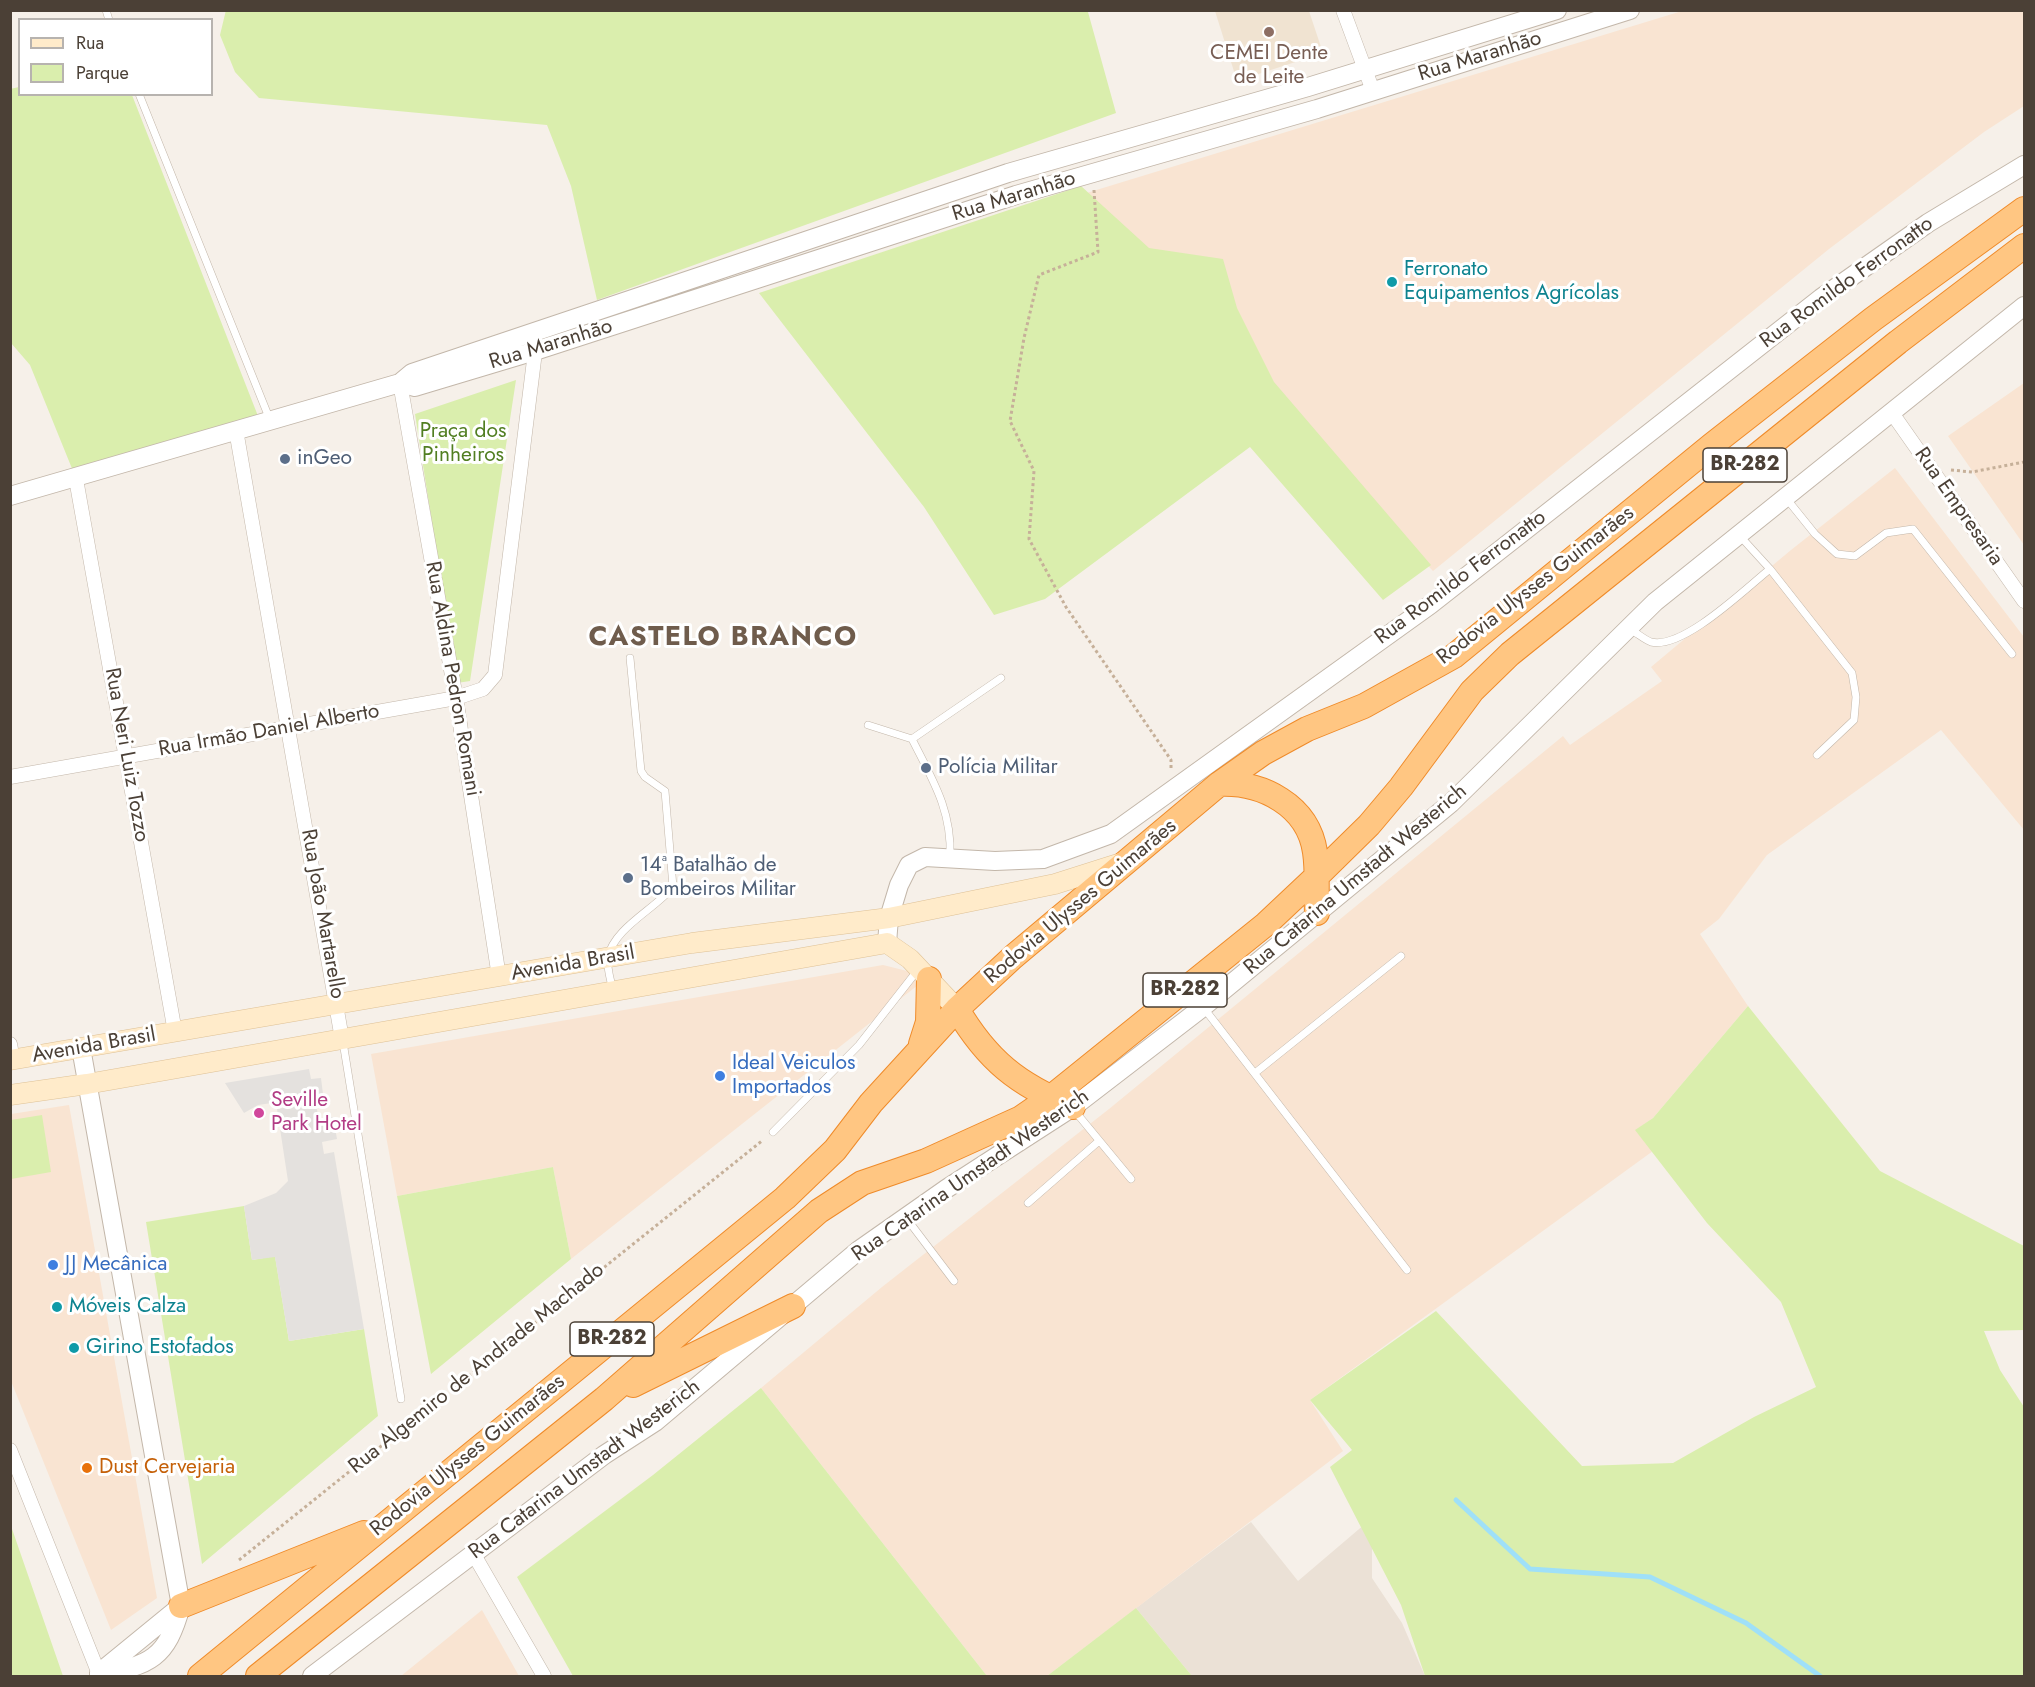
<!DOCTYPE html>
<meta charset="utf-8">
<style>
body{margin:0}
#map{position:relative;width:2035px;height:1687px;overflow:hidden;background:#f6f0e9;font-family:Jost,sans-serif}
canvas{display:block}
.frame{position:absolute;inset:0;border:12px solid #4b4036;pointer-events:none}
.legend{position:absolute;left:18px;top:18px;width:195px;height:78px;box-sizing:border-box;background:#fff;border:2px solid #b7b3af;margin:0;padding:8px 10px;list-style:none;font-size:18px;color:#4b4036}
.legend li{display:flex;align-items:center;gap:12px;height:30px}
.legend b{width:30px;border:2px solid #b7b3af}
</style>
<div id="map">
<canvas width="2035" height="1687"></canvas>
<div class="frame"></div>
<ul class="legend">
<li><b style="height:8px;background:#ffebca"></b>Rua</li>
<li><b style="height:16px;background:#daeead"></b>Parque</li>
</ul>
</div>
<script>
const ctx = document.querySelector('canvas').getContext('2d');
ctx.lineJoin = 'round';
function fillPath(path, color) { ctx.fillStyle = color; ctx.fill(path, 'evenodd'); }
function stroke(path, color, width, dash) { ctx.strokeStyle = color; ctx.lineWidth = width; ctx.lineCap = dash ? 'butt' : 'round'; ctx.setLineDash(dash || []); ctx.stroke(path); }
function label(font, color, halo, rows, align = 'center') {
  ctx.font = font + ' Jost,sans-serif'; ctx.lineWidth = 6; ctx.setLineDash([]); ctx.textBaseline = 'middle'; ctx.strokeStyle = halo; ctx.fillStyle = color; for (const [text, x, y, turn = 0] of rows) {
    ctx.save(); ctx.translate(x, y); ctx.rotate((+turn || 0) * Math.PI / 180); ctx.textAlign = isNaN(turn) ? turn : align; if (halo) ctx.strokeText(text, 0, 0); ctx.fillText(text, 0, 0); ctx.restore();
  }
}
const residential = new Path2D(`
 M 1372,1518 L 1372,1578 L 1402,1623 L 1425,1676 L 1192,1676 L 1136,1608 L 1251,1522 L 1298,1581 Z`);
const commercial = new Path2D(`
 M 1682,11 L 2024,11 L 2024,106 L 1984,132 L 1829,249 L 1433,571 L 1080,195 Z
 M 2024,383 L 2024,545 L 1948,436 Z
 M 1895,468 L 2024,637 L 2024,830 L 1941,730 L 1767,855 L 1719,919 L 1700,934 L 1748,1006 L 1653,1118 L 1636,1130 L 1653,1151 L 1310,1400 L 1343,1451 L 1047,1676 L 987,1676 L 761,1388 L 882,1287 L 1109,1109 L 1563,736 L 1570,745 L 1662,681 L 1651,667 L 1791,550 Z
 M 883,965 L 911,972 L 918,985 L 571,1259 L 553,1167 L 397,1196 L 371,1054 Z
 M 69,1105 L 157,1598 L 111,1630 L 11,1381 L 11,1114 Z
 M 482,1610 L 519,1676 L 401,1676 Z`);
const education = new Path2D(`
 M 1215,11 L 1309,11 L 1323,53 L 1237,81 Z`);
const green = new Path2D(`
 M 226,10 L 1091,11 L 1088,12 L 1116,113 L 597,300 L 571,186 L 547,125 L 259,98 L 235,72 L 220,35 Z
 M 19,87 L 20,94 L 132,95 L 258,416 L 73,471 L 30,365 L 11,343 L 10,89 Z
 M 1081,186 L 1149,248 L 1223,259 L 1237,308 L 1274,382 L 1431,565 L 1383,600 L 1250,447 L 1045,599 L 994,615 L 924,507 L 759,293 Z
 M 516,380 L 470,681 L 457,683 L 415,414 Z
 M 1748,1006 L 1880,1171 L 2024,1246 L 2024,1330 L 1984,1331 L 2000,1370 L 2024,1407 L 2024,1676 L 1425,1676 L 1401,1605 L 1330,1467 L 1352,1450 L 1310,1400 L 1436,1311 L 1582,1466 L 1673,1463 L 1754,1417 L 1816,1387 L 1781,1302 L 1707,1223 L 1635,1130 L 1653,1118 Z
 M 42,1115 L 51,1172 L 11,1179 L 11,1120 Z
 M 553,1167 L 571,1259 L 431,1374 L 397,1196 Z
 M 244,1206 L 252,1260 L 275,1256 L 289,1341 L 364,1329 L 378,1416 L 202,1564 L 146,1222 Z
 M 761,1388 L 987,1676 L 573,1676 L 517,1577 L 653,1475 Z
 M 10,1526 L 11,1526 L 63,1676 L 11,1676 Z
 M 1136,1608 L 1192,1676 L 1047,1676 Z`);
const parking = new Path2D(`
 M 309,1069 L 311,1079 L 321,1078 L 324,1102 L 317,1109 L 318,1119 L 333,1117 L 337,1139 L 322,1142 L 324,1154 L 334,1152 L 364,1329 L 289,1341 L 275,1257 L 252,1260 L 244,1206 L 276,1193 L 288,1181 L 277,1109 L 293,1106 L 285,1101 L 258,1105 L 244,1113 L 225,1083 Z`);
const stream = new Path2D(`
 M 1456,1500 L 1530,1569 L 1650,1577 L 1746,1623 L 1820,1676`);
const path = new Path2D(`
 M 1094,190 L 1098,252 L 1039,275 L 1024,338 L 1010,421 L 1034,471 L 1029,539 L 1066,607 L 1171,760 L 1171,768
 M 1951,470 L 1972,472 L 2024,462
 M 239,1560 L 763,1140`);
const service = new Path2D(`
 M 106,10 L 109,20
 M 139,94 L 270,420
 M 1786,498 L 1815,534 L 1837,554 L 1855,556 L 1886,533 L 1913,529 L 2012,654
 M 1739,535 L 1770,569 L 1852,673 L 1856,697 L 1854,720 L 1817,755
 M 1631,630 C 1637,633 1645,640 1651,642 C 1683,650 1746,588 1770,569
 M 868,725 L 912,739 C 932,779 952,810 950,856
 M 912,739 L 1001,678
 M 613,991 C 611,981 606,966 608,957 C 614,928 655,909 673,887 L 665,791 L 645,777 L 641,771 L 630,658
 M 1203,1007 L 1407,1270
 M 343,1042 L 401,1399
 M 1255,1073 L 1401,956
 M 1074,1110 L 1131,1179
 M 773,1132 L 859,1045 L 917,971
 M 1028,1203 L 1099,1141
 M 907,1219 L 954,1281`);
const minor = new Path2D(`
 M 1343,10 L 1373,91
 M 400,383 L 456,698 L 499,977
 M 1892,413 L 2024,601
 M 236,430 L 342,1039
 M 76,479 L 175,1032
 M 10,777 L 456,698 L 483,689 L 495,675 L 536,344
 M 10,1044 L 13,1060
 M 10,1450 L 99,1674
 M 473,1553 L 544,1676`);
const tertiary = new Path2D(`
 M 400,383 L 415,387 L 535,351 L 1016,195 L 1317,109 L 1630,10
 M 10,496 L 400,383 L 412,373 L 1008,173 L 1308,87 L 1557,10
 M 887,943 L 889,918 L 899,885 L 909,865 L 925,857 L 995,861 L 1043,859 L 1111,834 L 1430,605 L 1821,298 L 1928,223 L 2024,165
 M 81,1048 L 181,1606 C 167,1658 150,1666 99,1674
 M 99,1673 L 181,1606
 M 312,1676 L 604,1455 L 655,1422 L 859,1250 L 946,1189 L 1073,1107 L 1203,1007 L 1451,803 L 1655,602 L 2024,306`);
const secondary = new Path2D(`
 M 10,1060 L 692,943 L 889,918 L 1055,884 L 1121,863
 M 10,1095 L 87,1084 L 887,943 L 910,959 L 957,1009`);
const trunk = new Path2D(`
 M 1219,784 C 1262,782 1308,805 1315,852 C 1318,872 1316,893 1317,913
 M 957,1009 C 987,1060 1018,1085 1073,1107
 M 921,1044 L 928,1022 L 929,979
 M 633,1385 L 793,1306
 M 181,1606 L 364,1533
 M 200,1676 L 785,1198 L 835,1150 L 871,1103 L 957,1009 L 1013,957 L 1219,784 L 1263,753 L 1307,729 L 1364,706 L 1454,656 L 1712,445 L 1873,319 L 2024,209
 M 258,1676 L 604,1399 L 819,1211 L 862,1183 L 926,1161 L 990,1132 L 1021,1118 L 1050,1098 L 1266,924 L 1316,877 L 1369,825 L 1401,787 L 1472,691 L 1510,654 L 1898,342 L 2024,246`);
const markers = [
 [1269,32,6,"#8d6e63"],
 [1392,282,6,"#0f9aa8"],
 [285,459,6,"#5c6f8a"],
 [926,768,6,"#5c6f8a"],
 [628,878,6,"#5c6f8a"],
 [720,1076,6,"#3f7fe0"],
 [259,1113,6,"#d1479c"],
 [53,1265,6,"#3f7fe0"],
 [57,1307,6,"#0f9aa8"],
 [74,1348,6,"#0f9aa8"],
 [87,1468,6,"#e8710a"]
];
const shields = [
 [1745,465,84],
 [1185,990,84],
 [612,1339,84]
];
const shieldNames = [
 ["BR-282",1745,465],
 ["BR-282",1185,990],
 ["BR-282",612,1339]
];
const educationNames = [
 ["CEMEI Dente",1269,54],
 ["de Leite",1269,78]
];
const streetNames = [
 ["Rua Maranhão",1480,57,-17],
 ["Rua Maranhão",1014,197,-17],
 ["Rua Romildo Ferronatto",1847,283,-36],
 ["Rua Maranhão",551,345,-17],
 ["Rua Empresaria",1958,507,55],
 ["Rua Romildo Ferronatto",1461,578,-37],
 ["Rodovia Ulysses Guimarães",1536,586,-38],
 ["Rua Aldina Pedron Romani",452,679,80],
 ["Rua Irmão Daniel Alberto",269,731,-10],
 ["Rua Neri Luiz Tozzo",126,755,80],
 ["Rua Catarina Umstadt Westerich",1356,880,-40],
 ["Rodovia Ulysses Guimarães",1081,902,-40],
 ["Rua João Martarello",322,914,80],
 ["Avenida Brasil",573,964,-10],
 ["Avenida Brasil",94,1046,-10],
 ["Rua Catarina Umstadt Westerich",971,1176,-35],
 ["Rua Algemiro de Andrade Machado",477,1369,-39],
 ["Rodovia Ulysses Guimarães",468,1456,-39],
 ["Rua Catarina Umstadt Westerich",585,1470,-37]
];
const cultureNames = [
 ["Ferronato",1404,270],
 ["Equipamentos Agrícolas",1404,294],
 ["Móveis Calza",69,1307],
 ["Girino Estofados",86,1348]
];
const parkNames = [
 ["Praça dos",463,432],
 ["Pinheiros",463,456]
];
const serviceNames = [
 ["inGeo",297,459],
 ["Polícia Militar",938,768],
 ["14ª Batalhão de",640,866],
 ["Bombeiros Militar",640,890]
];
const shopNames = [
 ["Ideal Veiculos",732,1064],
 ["Importados",732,1088],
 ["JJ Mecânica",65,1265]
];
const hotelNames = [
 ["Seville",271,1101],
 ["Park Hotel",271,1125]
];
const foodNames = [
 ["Dust Cervejaria",99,1468]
];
const districtNames = [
 ["CASTELO BRANCO",723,638]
];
fillPath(residential, '#ebe1d6');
fillPath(commercial, '#f9e4d2');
fillPath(education, '#f0e3d1');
fillPath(green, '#daeead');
fillPath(parking, '#e4e1de');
stroke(stream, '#9fe0f8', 5);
stroke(service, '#c3b7aa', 8);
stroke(minor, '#c3b7aa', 15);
stroke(tertiary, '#c3b7aa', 20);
stroke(secondary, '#dec196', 21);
stroke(trunk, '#ef8b2a', 26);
stroke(path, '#c6b099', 3, [3, 3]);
stroke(service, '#fff', 7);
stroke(minor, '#fff', 14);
stroke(tertiary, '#fff', 18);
stroke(secondary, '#ffebca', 20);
stroke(trunk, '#ffc682', 24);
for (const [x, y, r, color] of markers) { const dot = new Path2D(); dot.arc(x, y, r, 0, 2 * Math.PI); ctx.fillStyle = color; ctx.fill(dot); stroke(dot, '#fff', 2); }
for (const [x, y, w] of shields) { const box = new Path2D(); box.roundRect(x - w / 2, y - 17, w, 34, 4.5); ctx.fillStyle = '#fff'; ctx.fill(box); stroke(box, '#4b4036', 1.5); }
label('bold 20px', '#4b4036', null, shieldNames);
label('21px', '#785e54', '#fff', educationNames);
label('21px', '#4b4036', '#fff', streetNames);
label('21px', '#0d838f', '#fff', cultureNames, 'left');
label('21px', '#517e21', '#fff', parkNames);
label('21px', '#4e5e75', '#fff', serviceNames, 'left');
label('21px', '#366cbe', '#fff', shopNames, 'left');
label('21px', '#b23c85', '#fff', hotelNames, 'left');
label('21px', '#c56008', '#fff', foodNames, 'left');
ctx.letterSpacing = '1.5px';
label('bold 27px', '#6f5c4c', '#fff', districtNames);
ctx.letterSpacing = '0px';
</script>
